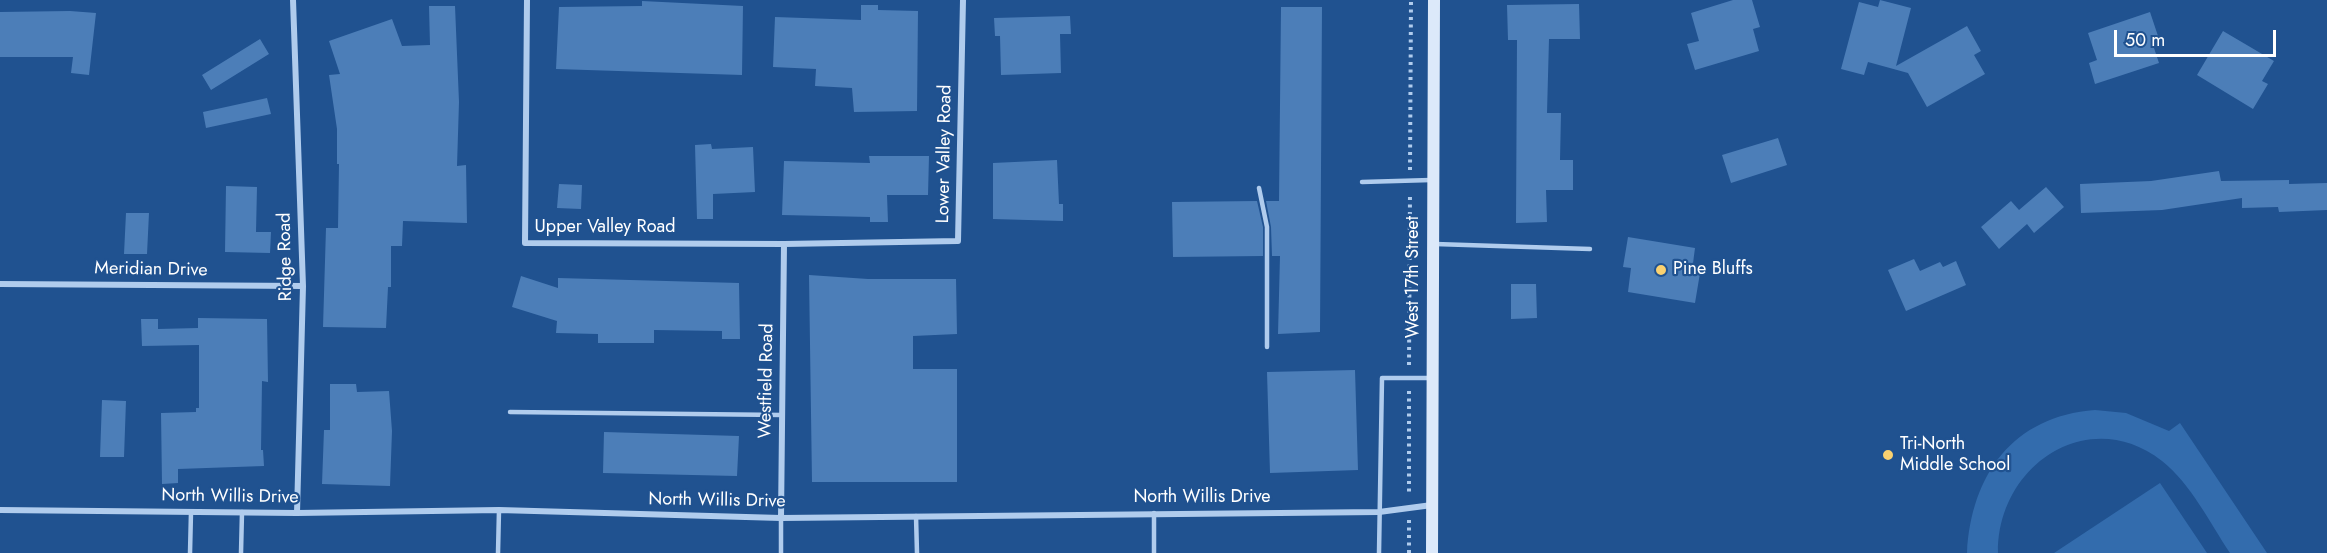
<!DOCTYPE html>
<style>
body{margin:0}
#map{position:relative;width:2327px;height:553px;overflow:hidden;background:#205290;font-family:Jost,sans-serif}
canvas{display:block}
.scale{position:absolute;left:2114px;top:30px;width:162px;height:27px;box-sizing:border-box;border:3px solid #fff;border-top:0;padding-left:8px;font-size:18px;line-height:21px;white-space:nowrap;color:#fff;-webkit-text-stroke:4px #205290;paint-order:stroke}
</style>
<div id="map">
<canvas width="2327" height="553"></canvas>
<div class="scale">50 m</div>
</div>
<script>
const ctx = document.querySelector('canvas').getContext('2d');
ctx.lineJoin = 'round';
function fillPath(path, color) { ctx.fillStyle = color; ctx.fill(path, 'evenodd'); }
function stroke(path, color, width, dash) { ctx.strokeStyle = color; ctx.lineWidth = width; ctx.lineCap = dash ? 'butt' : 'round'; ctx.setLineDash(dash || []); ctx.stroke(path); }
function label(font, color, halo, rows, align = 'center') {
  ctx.font = font + ' Jost,sans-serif'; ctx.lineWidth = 4.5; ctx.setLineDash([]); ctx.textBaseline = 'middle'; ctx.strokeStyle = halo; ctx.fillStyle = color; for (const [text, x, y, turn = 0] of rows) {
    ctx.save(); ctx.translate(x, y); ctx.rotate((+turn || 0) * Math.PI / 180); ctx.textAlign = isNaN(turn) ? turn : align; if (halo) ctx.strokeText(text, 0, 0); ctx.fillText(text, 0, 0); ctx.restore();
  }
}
const green = new Path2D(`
 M 2095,410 L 2126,413 L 2169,431 L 2180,423 L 2267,553 L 2230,553 C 2210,523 2191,484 2162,461 C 2089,404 1997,465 1998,553 L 1967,553 C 1971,475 2013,416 2095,410 Z
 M 2160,483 L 2207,553 L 2054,553 Z`);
const building = new Path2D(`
 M 1733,0 L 1752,0 L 1760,27 L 1753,29 L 1759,51 L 1695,70 L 1687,44 L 1699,41 L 1691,13 Z
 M 1880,0 L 1911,8 L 1896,66 L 1967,26 L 1981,51 L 1974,55 L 1985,74 L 1927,107 L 1908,73 L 1868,62 L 1864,75 L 1841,69 L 1859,2 L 1878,7 Z
 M 642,1 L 743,6 L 742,75 L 556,69 L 559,7 L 642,6 Z
 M 1579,4 L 1580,39 L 1549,39 L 1547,113 L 1561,113 L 1560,160 L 1573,160 L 1573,190 L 1546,190 L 1547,222 L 1516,223 L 1517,40 L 1508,40 L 1507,5 Z
 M 861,5 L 878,5 L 878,10 L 918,11 L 917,111 L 854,112 L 852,88 L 815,86 L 816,69 L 773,67 L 775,17 L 861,20 Z
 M 429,6 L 455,6 L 459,102 L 457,166 L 466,165 L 467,223 L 403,221 L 402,246 L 391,246 L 391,287 L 388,287 L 386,328 L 323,327 L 326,228 L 338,228 L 339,164 L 337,164 L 337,129 L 329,75 L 340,74 L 329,41 L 392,19 L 402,46 L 430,45 Z
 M 1281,7 L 1322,7 L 1320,332 L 1278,334 L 1280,256 L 1272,256 L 1271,227 L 1266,201 L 1279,201 Z
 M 70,11 L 96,13 L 89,75 L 71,73 L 73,57 L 0,57 L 0,12 Z
 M 2150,12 L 2159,39 L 2152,42 L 2159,63 L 2095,84 L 2089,63 L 2097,60 L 2088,33 Z
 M 1070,16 L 1071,34 L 1060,34 L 1061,73 L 1001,75 L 1000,36 L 995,36 L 994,18 Z
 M 2223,31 L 2274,61 L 2262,81 L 2268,84 L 2253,109 L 2197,75 Z
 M 260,39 L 269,54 L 211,90 L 202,75 Z
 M 267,98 L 271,114 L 206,128 L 203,112 Z
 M 1778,138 L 1787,165 L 1731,183 L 1722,155 Z
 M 711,144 L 712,149 L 753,147 L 755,192 L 713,194 L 713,219 L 697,219 L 695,145 Z
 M 869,156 L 929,156 L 928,195 L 887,195 L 888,222 L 870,222 L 870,217 L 782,215 L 784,161 L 870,163 Z
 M 1057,160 L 1059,204 L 1063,204 L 1063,221 L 993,219 L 993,163 Z
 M 2219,171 L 2221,181 L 2289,180 L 2289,184 L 2327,183 L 2327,210 L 2279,212 L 2278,207 L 2242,208 L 2242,198 L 2162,210 L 2081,213 L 2080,184 L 2151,181 Z
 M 559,184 L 582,185 L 581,209 L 557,208 Z
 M 226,186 L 257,187 L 256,232 L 271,232 L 270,253 L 225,252 Z
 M 2046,187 L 2064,207 L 2034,233 L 2027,224 L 1999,249 L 1981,227 L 2011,201 L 2019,210 Z
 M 1257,201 L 1263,227 L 1263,256 L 1173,257 L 1172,202 Z
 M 126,213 L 149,213 L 147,254 L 124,254 Z
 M 1628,237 L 1695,248 L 1692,271 L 1700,273 L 1695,303 L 1628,292 L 1631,268 L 1623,267 Z
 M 1914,259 L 1920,271 L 1940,262 L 1943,267 L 1956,261 L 1966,285 L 1906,311 L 1888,270 Z
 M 809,275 L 868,279 L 956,279 L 957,334 L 913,336 L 913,369 L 957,369 L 957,482 L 812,482 Z
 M 521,276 L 558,288 L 558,278 L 739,283 L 740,339 L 722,339 L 722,331 L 654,330 L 654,343 L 598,343 L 598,334 L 556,333 L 557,321 L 512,307 Z
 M 1511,284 L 1536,284 L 1537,318 L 1511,319 Z
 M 198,318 L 267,319 L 268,382 L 262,381 L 261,450 L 263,450 L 264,466 L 178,469 L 178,483 L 162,484 L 161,413 L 196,412 L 196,408 L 199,408 L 199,345 L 142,346 L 141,319 L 158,319 L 158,329 L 198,328 Z
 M 1355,370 L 1358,470 L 1270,473 L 1267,372 Z
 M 330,384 L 356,384 L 357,392 L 389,391 L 392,431 L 390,486 L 322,484 L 324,430 L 330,430 Z
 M 102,400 L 126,401 L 124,457 L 100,457 Z
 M 604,432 L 739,436 L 737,476 L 603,473 Z`);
const path = new Path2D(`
 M 1410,170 L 1411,0
 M 1409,365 L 1410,193
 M 1409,391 L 1409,494
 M 1409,520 L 1409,553`);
const service = new Path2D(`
 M 1362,182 L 1431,180
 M 1259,188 L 1267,227 L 1267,347
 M 1435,244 L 1590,249
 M 510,412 L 782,415
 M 916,516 L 917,553
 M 781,518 L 781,553
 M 190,553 L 191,512
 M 241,553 L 242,512
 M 498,553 L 499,510
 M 1154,553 L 1154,513
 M 1379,553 L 1382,378 L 1432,378`);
const minor = new Path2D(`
 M 293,0 L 303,286 L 297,513
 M 527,0 L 525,243 L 784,244 L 958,241 L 963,0
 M 0,284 L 303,286
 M 0,510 L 297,513 L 499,510 L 781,518 L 1379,512 L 1432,505
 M 781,518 L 784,244`);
const secondary = new Path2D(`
 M 1432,553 L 1434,0`);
const markers = [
 [1661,270,6,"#fad170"],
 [1888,455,6,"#fad170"]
];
const streetNames = [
 ["Lower Valley Road",945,154,-89],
 ["Upper Valley Road",605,228],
 ["Ridge Road",286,257,-91],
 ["Meridian Drive",151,270,1],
 ["West 17th Street",1414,277,-90],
 ["Westfield Road",767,381,-89],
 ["North Willis Drive",230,497,1],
 ["North Willis Drive",1202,498],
 ["North Willis Drive",717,501,1]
];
const poiNames = [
 ["Pine Bluffs",1673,270],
 ["Tri-North",1900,445],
 ["Middle School",1900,466]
];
fillPath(green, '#336cad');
fillPath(building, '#4c7eb8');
stroke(path, '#b0cced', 4, [3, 4.5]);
stroke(service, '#b0cced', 4.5);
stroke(minor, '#b0cced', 6);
stroke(secondary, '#dce9fa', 12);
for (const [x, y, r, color] of markers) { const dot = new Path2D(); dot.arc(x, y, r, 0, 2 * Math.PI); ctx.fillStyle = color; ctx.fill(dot); stroke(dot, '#205290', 2); }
label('18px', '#fff', '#205290', streetNames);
label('18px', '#fff', '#205290', poiNames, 'left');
</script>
